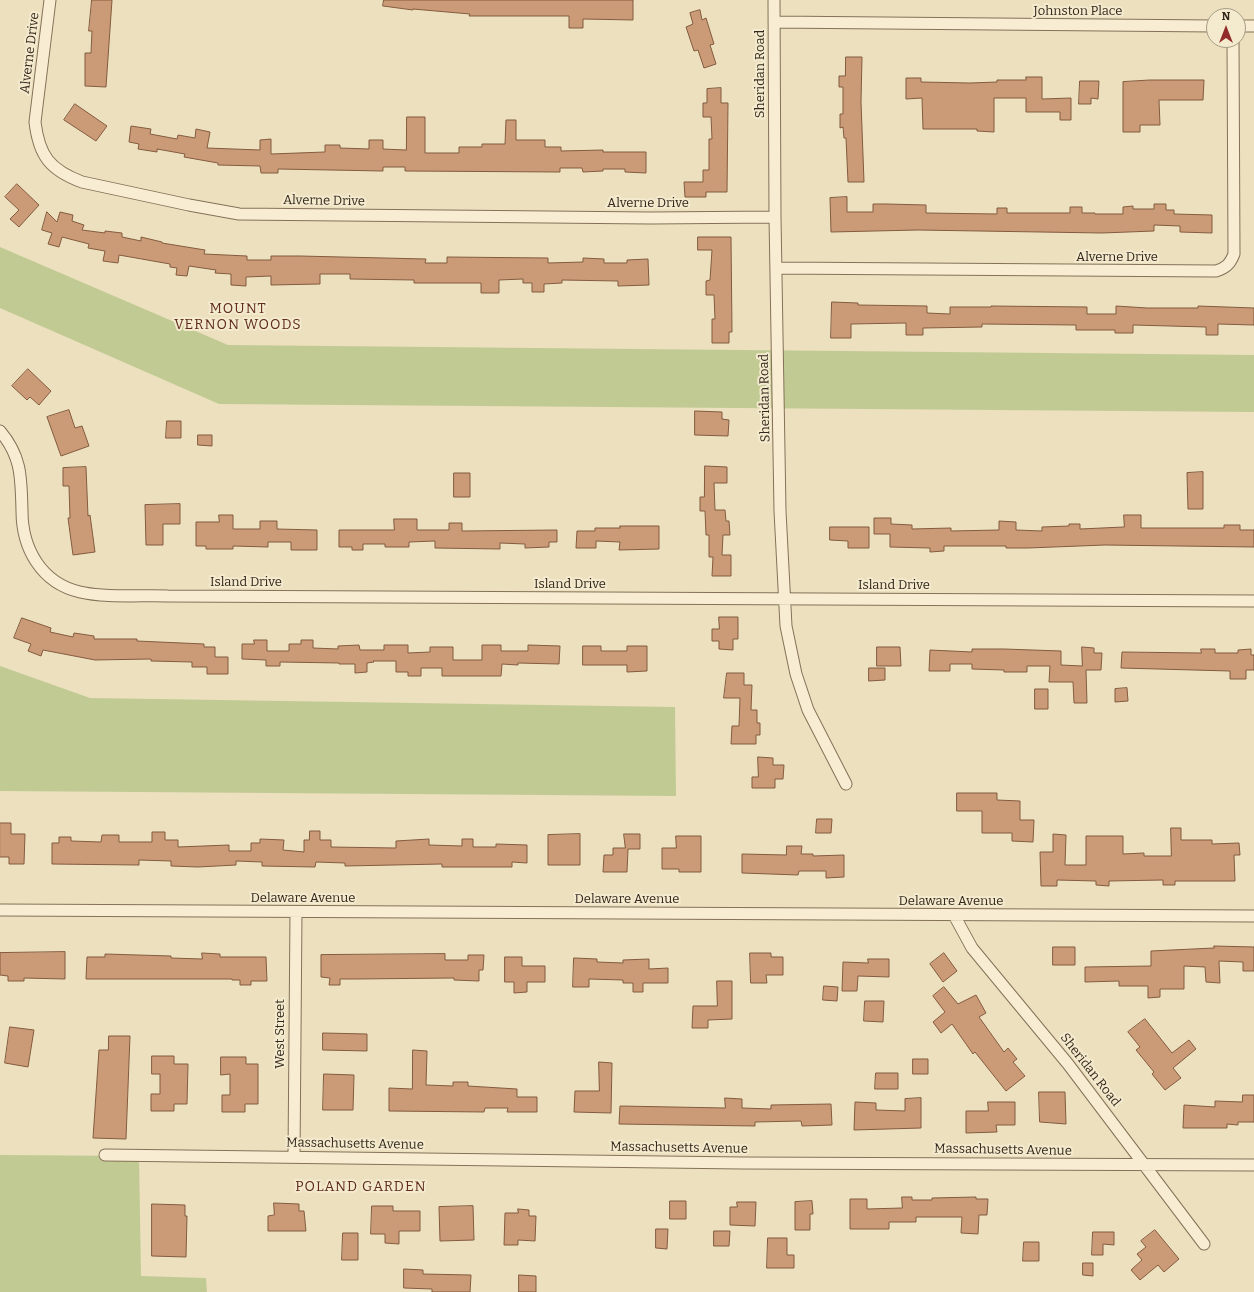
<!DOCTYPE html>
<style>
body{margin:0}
#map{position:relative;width:1254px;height:1292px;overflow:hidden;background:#ece0bf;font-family:Bitter,serif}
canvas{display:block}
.north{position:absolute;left:1206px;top:8px;width:40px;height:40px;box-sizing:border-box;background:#f4eace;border:1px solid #a79c87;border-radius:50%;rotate:0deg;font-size:11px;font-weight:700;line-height:16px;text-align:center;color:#34281c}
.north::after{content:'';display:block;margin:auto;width:14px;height:18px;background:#922c2a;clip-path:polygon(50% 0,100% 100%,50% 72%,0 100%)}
</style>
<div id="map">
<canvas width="1254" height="1292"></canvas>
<div class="north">N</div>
</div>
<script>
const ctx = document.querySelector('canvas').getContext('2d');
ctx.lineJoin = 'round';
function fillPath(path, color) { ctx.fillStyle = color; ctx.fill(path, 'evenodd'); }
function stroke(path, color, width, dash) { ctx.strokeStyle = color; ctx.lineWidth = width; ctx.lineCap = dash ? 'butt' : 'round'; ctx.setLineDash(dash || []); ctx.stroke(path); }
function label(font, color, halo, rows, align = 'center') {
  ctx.font = font + ' Bitter,serif'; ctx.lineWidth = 4; ctx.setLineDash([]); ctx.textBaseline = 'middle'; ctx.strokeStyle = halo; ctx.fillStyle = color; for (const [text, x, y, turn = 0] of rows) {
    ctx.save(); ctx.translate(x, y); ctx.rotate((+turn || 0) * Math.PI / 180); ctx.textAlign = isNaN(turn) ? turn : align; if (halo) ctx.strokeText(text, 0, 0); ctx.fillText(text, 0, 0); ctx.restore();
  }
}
const green = new Path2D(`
 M 0,247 L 228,345 L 1254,355 L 1254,412 L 219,404 L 0,308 Z
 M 0,666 L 90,698 L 675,707 L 676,796 L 0,791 Z
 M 0,1155 L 139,1156 L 141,1276 L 206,1278 L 207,1292 L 0,1292 Z`);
const building = new Path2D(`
 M 92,0 L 112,0 L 106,87 L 85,86 L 85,53 L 91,53 L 92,31 L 89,31 Z
 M 384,0 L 633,0 L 633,20 L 583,19 L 583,28 L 569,28 L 569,16 L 469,16 L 470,14 L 413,9 L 413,10 L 383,6 Z
 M 700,10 L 702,20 L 706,18 L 714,44 L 710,45 L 716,64 L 704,68 L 698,50 L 694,51 L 686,27 L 693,24 L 690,13 Z
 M 846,57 L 862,57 L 861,102 L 864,182 L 848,182 L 846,138 L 844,138 L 843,127 L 840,128 L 840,114 L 843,114 L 843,87 L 839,87 L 839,76 L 845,76 Z
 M 1026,77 L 1042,77 L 1042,99 L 1071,98 L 1071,120 L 1060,120 L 1060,112 L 1026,112 L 1026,98 L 994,98 L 994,132 L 977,131 L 977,129 L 923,129 L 922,98 L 906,99 L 906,78 L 921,78 L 921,82 L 970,83 L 997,82 L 997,80 L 1026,80 Z
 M 1150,80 L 1204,80 L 1203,100 L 1159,100 L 1160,125 L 1140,125 L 1140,132 L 1123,132 L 1123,82 Z
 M 1080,81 L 1099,81 L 1098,99 L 1091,98 L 1091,104 L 1079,104 Z
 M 721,88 L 721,103 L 728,103 L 727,192 L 706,192 L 706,197 L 685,197 L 684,182 L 703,182 L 703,170 L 709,170 L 709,139 L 712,139 L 711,117 L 703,117 L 703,103 L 707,103 L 707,89 Z
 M 75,104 L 107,126 L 96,141 L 64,120 Z
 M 407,117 L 425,117 L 425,153 L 459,153 L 459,147 L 482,147 L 482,144 L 505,144 L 506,120 L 516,120 L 516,140 L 545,140 L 545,147 L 561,147 L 561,151 L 603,150 L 603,152 L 646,152 L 646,173 L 625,172 L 625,169 L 603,169 L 603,171 L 583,172 L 582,168 L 560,168 L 560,172 L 405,171 L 405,167 L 383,167 L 383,171 L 278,169 L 278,173 L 261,173 L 260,166 L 218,165 L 218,163 L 184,157 L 185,154 L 157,149 L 157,152 L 138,149 L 139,144 L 129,142 L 131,126 L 151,129 L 150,134 L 177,139 L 178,135 L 195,138 L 196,129 L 210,132 L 207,148 L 260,150 L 260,140 L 271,139 L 271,154 L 325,152 L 325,145 L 340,145 L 340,148 L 369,149 L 369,140 L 383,140 L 383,149 L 406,150 Z
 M 17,184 L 39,205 L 19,227 L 10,219 L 19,210 L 5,197 Z
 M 847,197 L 847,212 L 873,212 L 873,204 L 886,204 L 926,205 L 926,213 L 997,214 L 997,208 L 1007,208 L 1007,213 L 1070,213 L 1070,207 L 1082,207 L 1082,213 L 1095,213 L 1095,214 L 1123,214 L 1123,207 L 1133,206 L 1133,209 L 1154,209 L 1154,204 L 1166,204 L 1166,210 L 1174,210 L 1174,214 L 1212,215 L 1212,233 L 1180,232 L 1180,226 L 1154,225 L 1154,231 L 1102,233 L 918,230 L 831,232 L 830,198 Z
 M 47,212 L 57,222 L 60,212 L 73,215 L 72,221 L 84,225 L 82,230 L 105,233 L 105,231 L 122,233 L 122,237 L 141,241 L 141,237 L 162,242 L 162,243 L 205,250 L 204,254 L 247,256 L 247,260 L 271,260 L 271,256 L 300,256 L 426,259 L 425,263 L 447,263 L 447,257 L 548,258 L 548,263 L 583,262 L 583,258 L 604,259 L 604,263 L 627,263 L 627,260 L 648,259 L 649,285 L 618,286 L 618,281 L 562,280 L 562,283 L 544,284 L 544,292 L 532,292 L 532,283 L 523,283 L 523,279 L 499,280 L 499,293 L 481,293 L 481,283 L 414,283 L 414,280 L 350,279 L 350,274 L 320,274 L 320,284 L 271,285 L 271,276 L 246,277 L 246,286 L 231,285 L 231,274 L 215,273 L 216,270 L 189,266 L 187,276 L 176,275 L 177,268 L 170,267 L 170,264 L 119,255 L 118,263 L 103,261 L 105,251 L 88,248 L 89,244 L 62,237 L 59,247 L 48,244 L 52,233 L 42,230 Z
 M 698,237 L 731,237 L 732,332 L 729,332 L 729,343 L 712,343 L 712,319 L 715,319 L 714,295 L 706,295 L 706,281 L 710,280 L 712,250 L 698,250 Z
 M 832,302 L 858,303 L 858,305 L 927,306 L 927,313 L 950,314 L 950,307 L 991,307 L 991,306 L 1087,307 L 1087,314 L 1116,314 L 1116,306 L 1147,308 L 1198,308 L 1198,306 L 1254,308 L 1254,325 L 1218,324 L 1218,335 L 1206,335 L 1206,327 L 1133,325 L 1133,333 L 1115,333 L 1115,330 L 1076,330 L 1076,325 L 982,324 L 982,327 L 923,328 L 923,335 L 906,335 L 906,323 L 851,324 L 851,338 L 831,338 Z
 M 28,369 L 51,391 L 39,405 L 30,397 L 27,400 L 12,386 Z
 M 69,410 L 75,428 L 82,426 L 89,446 L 61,456 L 47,417 Z
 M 695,411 L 722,412 L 722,419 L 729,420 L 728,436 L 695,435 Z
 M 167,421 L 181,421 L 181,438 L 166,438 Z
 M 198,435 L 212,435 L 212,446 L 198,445 Z
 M 705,466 L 727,467 L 727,483 L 714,483 L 715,510 L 725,510 L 726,521 L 729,521 L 730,535 L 723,535 L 722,555 L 731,555 L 731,576 L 712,576 L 713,557 L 709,557 L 709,535 L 706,535 L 705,511 L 700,511 L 700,497 L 704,497 Z
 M 86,467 L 88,516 L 90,515 L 95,552 L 73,555 L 68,518 L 70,518 L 69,486 L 63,486 L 63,468 Z
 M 1203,472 L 1203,509 L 1188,509 L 1187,473 Z
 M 454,473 L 470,473 L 470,497 L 454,497 Z
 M 180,504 L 180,524 L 163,524 L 163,545 L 146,545 L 145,505 Z
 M 219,515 L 233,515 L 233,529 L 260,529 L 260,521 L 277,521 L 277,529 L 317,530 L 317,550 L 291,550 L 291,542 L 268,542 L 268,547 L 233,546 L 233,549 L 206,549 L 206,546 L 196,546 L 196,522 L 219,522 Z
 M 1124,515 L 1141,515 L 1141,528 L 1224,528 L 1224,525 L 1240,525 L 1240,530 L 1254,530 L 1254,547 L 1105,545 L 1028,548 L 1006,548 L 1006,546 L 944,546 L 944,551 L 930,552 L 930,548 L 890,547 L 890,534 L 874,534 L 874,518 L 891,518 L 891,524 L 912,525 L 912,529 L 951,528 L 951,531 L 999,530 L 999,521 L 1016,522 L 1016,530 L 1042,531 L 1042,527 L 1069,526 L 1069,524 L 1080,524 L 1080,529 L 1124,527 Z
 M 394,519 L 417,519 L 417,530 L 449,530 L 449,523 L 462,523 L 462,531 L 557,530 L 557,542 L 549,542 L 549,547 L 525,548 L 525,544 L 500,543 L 500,549 L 435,548 L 435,541 L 409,542 L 409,547 L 385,547 L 385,544 L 363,544 L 363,550 L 352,550 L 352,547 L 339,547 L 339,530 L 394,530 Z
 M 620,526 L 659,526 L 659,549 L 619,550 L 620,542 L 596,541 L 596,548 L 576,548 L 577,531 L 595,531 L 595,528 L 620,528 Z
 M 830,527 L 869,527 L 869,548 L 848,548 L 848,541 L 830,540 Z
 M 719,617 L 738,617 L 738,639 L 733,639 L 733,650 L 719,649 L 719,641 L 712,641 L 712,629 L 719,629 Z
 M 22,618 L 51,628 L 50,632 L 73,637 L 74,633 L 94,636 L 94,639 L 137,639 L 137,641 L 204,644 L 204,647 L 215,647 L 215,657 L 228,657 L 228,674 L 207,674 L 207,667 L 192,667 L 192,662 L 151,661 L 151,659 L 95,660 L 43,650 L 41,656 L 28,651 L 31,644 L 14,638 Z
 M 254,640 L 267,640 L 267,651 L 289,651 L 289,644 L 301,644 L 301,640 L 313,640 L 313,648 L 338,649 L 338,646 L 359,645 L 360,650 L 384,650 L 384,645 L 408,645 L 408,653 L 430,652 L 430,647 L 453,647 L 453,660 L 482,660 L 482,645 L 501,645 L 501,651 L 528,651 L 528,645 L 560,646 L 559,664 L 518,663 L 518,665 L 502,664 L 501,676 L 442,676 L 442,668 L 421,668 L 421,676 L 408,676 L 408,672 L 396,672 L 396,661 L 373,661 L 374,662 L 367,663 L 367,672 L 355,673 L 355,664 L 339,664 L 339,663 L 280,662 L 280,666 L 266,666 L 266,660 L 242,659 L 242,644 L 254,644 Z
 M 583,646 L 601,646 L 601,651 L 627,651 L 627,646 L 647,646 L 647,671 L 627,672 L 627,665 L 583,665 Z
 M 877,647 L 900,647 L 901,666 L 877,666 Z
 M 1082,647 L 1094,648 L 1094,653 L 1102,653 L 1101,670 L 1086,670 L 1087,703 L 1074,703 L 1073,682 L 1049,682 L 1050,666 L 1027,666 L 1027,672 L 1004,672 L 1004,670 L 972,669 L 972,664 L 950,664 L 950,671 L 929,671 L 930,650 L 972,652 L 972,649 L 1004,649 L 1061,651 L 1061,665 L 1082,666 Z
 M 1201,649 L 1215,649 L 1215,653 L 1238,653 L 1238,650 L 1251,649 L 1251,655 L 1254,655 L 1254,670 L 1246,670 L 1246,679 L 1230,679 L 1230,671 L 1121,668 L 1122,652 L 1201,653 Z
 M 869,668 L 885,668 L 885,680 L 869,681 Z
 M 727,673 L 744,673 L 744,685 L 752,685 L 751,710 L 757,710 L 757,723 L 760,723 L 760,735 L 756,735 L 756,744 L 731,744 L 732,726 L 739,726 L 740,698 L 724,698 Z
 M 1127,688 L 1128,701 L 1115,702 L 1115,689 Z
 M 1035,689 L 1048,689 L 1048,709 L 1035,709 Z
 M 758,757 L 773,758 L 773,765 L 784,765 L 783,779 L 775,779 L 775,788 L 752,788 L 752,777 L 758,777 Z
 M 957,793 L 997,793 L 997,800 L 1020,801 L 1020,820 L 1034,820 L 1033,842 L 1012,841 L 1012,833 L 982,833 L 982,811 L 957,811 Z
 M 817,819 L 832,819 L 831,833 L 816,833 Z
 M 0,823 L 11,823 L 11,834 L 25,834 L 24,864 L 9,864 L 9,857 L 0,857 Z
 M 1171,828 L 1181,828 L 1181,840 L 1212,840 L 1212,844 L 1239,843 L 1240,855 L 1234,855 L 1235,881 L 1175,881 L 1175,885 L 1163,885 L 1163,880 L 1109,881 L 1109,886 L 1096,885 L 1096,881 L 1057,880 L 1057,886 L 1041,886 L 1040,852 L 1053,852 L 1053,834 L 1066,835 L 1065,865 L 1086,865 L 1086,836 L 1123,836 L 1123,854 L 1144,853 L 1144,856 L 1171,856 Z
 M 310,831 L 320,831 L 320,840 L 331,840 L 331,847 L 396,848 L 396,841 L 429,839 L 429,845 L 462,846 L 462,839 L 473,839 L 473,847 L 496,847 L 496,844 L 527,845 L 527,863 L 512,862 L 512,867 L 442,867 L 442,864 L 345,866 L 345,863 L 316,862 L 315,867 L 262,866 L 262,862 L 236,861 L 236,865 L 198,867 L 171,866 L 171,861 L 139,860 L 139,865 L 52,864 L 52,843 L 59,843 L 59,837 L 71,837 L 71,841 L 101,842 L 102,835 L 119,835 L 119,842 L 152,842 L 152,832 L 165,832 L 165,840 L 178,840 L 178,847 L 229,845 L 229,851 L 251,851 L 251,843 L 260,843 L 260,839 L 284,840 L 283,850 L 304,852 L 304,840 L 309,840 Z
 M 580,834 L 580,865 L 548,865 L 548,835 Z
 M 624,834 L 640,834 L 640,849 L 628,849 L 627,872 L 603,872 L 604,855 L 613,855 L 613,848 L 625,848 Z
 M 676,836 L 701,836 L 701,872 L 679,872 L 679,869 L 662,869 L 662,848 L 676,848 Z
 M 787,846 L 802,846 L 801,854 L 813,854 L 813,856 L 844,855 L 844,877 L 826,878 L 826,871 L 799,871 L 798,875 L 742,873 L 742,854 L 786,855 Z
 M 1214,946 L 1254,947 L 1254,971 L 1243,971 L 1243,962 L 1219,961 L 1220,983 L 1206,982 L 1205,967 L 1184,966 L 1184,989 L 1160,989 L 1160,997 L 1148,998 L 1148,986 L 1119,986 L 1119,981 L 1085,982 L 1085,967 L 1151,966 L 1151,951 L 1214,948 Z
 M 1053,947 L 1075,947 L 1075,965 L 1053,965 Z
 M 65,952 L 65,979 L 24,978 L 24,981 L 8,981 L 8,976 L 0,975 L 0,953 Z
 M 202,953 L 220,954 L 220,957 L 266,957 L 267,981 L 251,981 L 251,985 L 240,985 L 240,980 L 232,980 L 232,979 L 86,979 L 87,957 L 105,957 L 105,954 L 171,956 L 171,958 L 202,959 Z
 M 750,953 L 771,953 L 771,957 L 783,957 L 783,975 L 766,975 L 767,983 L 751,983 Z
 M 944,953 L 957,971 L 943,982 L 930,964 Z
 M 445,954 L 445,960 L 468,960 L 468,955 L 484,955 L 483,970 L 479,970 L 479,981 L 454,980 L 454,978 L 355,979 L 340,979 L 340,985 L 329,985 L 330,978 L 321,977 L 321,955 Z
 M 505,957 L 522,957 L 522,966 L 545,966 L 545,982 L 527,982 L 527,992 L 514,993 L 514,982 L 505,982 Z
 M 574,958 L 597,959 L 597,962 L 623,963 L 623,960 L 649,959 L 649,969 L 668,968 L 668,983 L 643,983 L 643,992 L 633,992 L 633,983 L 623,983 L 623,980 L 589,979 L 589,987 L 573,987 Z
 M 868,959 L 889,959 L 889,977 L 858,976 L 857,991 L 842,991 L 843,962 L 868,963 Z
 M 717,981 L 732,981 L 732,1019 L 708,1020 L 708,1028 L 692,1028 L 693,1006 L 717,1006 Z
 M 824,986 L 838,987 L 837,1001 L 823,1000 Z
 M 944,987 L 958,1004 L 976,995 L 986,1013 L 979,1017 L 1004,1052 L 1008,1048 L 1017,1059 L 1013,1062 L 1025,1076 L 1006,1091 L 975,1052 L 973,1054 L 952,1024 L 941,1033 L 933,1022 L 945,1012 L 933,996 Z
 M 865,1001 L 884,1001 L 883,1022 L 864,1021 Z
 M 1145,1019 L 1172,1053 L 1189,1040 L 1196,1049 L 1173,1068 L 1181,1078 L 1165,1090 L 1152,1074 L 1154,1072 L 1136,1050 L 1140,1047 L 1128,1032 Z
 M 10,1027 L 34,1030 L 28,1067 L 5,1063 Z
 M 323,1033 L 367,1034 L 367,1051 L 323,1050 Z
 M 109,1036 L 130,1036 L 126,1139 L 93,1138 L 99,1050 L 108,1050 Z
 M 413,1050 L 427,1051 L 426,1085 L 453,1086 L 453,1082 L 468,1082 L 468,1086 L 517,1089 L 517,1097 L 537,1097 L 537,1112 L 507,1112 L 508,1108 L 485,1108 L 484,1112 L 389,1111 L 389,1088 L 412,1089 Z
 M 152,1056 L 174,1056 L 174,1064 L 188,1064 L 187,1104 L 174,1104 L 174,1111 L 151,1111 L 151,1094 L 160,1094 L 160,1074 L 152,1074 Z
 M 221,1057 L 246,1057 L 246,1064 L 258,1064 L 258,1104 L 245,1104 L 245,1112 L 222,1112 L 222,1095 L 230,1095 L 230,1074 L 221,1075 Z
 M 913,1059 L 928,1059 L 928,1074 L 913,1074 Z
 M 599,1062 L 612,1063 L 611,1113 L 574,1112 L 575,1091 L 599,1091 Z
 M 876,1073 L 898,1073 L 898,1089 L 875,1089 Z
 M 324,1074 L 354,1075 L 353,1110 L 323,1110 Z
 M 1039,1092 L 1065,1092 L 1066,1124 L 1040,1122 Z
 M 1243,1095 L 1254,1095 L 1254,1122 L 1238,1122 L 1238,1125 L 1227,1124 L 1227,1128 L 1183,1128 L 1184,1105 L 1215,1107 L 1215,1101 L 1242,1102 Z
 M 725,1098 L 742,1099 L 742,1108 L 771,1109 L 771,1105 L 831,1104 L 832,1125 L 802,1126 L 801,1121 L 755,1122 L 755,1126 L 619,1124 L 620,1106 L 725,1108 Z
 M 921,1098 L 921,1128 L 854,1130 L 855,1102 L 876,1103 L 876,1110 L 905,1111 L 905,1099 Z
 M 988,1102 L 1015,1102 L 1015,1125 L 996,1125 L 997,1132 L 966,1133 L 966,1111 L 988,1111 Z
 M 902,1197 L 912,1197 L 912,1200 L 932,1200 L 932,1198 L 976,1197 L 976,1199 L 988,1199 L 987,1215 L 979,1215 L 978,1234 L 961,1233 L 962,1217 L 916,1217 L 916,1222 L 889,1222 L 889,1229 L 850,1229 L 850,1199 L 867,1199 L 867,1209 L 902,1208 Z
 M 670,1201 L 686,1201 L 686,1219 L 670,1219 Z
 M 812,1201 L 813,1214 L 810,1214 L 810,1230 L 795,1230 L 795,1202 Z
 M 737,1202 L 756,1202 L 755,1226 L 730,1225 L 730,1207 L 737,1207 Z
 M 274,1203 L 299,1204 L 299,1211 L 304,1211 L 306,1231 L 268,1231 L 268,1216 L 274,1215 Z
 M 152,1204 L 185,1205 L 185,1216 L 187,1216 L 186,1257 L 152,1256 Z
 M 372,1206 L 393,1206 L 393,1211 L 420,1211 L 420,1231 L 399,1231 L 399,1244 L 385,1243 L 385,1234 L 371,1234 Z
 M 473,1206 L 474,1240 L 440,1241 L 439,1207 Z
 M 518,1209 L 529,1210 L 529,1216 L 536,1216 L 535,1241 L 518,1240 L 518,1245 L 504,1245 L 505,1213 L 518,1213 Z
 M 656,1229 L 668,1229 L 667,1249 L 656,1248 Z
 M 1155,1230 L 1179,1259 L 1164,1272 L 1158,1265 L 1140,1280 L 1131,1270 L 1142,1260 L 1137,1254 L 1146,1247 L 1141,1241 Z
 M 714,1231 L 730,1231 L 729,1246 L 714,1246 Z
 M 1093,1232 L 1114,1232 L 1114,1245 L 1103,1244 L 1103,1255 L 1092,1255 Z
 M 343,1233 L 358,1233 L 358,1260 L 342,1260 Z
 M 768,1238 L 787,1238 L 787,1255 L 794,1255 L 794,1268 L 767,1268 Z
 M 1024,1242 L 1039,1242 L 1039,1261 L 1023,1261 Z
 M 1083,1263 L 1093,1263 L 1093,1276 L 1083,1275 Z
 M 404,1269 L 423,1270 L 423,1274 L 471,1275 L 470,1292 L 432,1292 L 432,1289 L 404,1288 Z
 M 519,1275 L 536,1276 L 536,1292 L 519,1292 Z`);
const street = new Path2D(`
 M 50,0 L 35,122 C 39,156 50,170 82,182 L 189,205 L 239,214 L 650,218 L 775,217
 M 774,0 L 775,217 L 780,511 L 786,626 L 796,674 L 808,710 L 846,784
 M 774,22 L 1214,26
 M 1238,26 L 1254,26
 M 777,268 L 1216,271 C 1226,268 1230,264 1234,254 L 1233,40
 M 0,431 C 22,457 21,478 22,511 C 22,548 41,583 80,592 C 104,598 143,595 168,596 L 1254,601
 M 0,910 L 1254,916
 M 954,915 L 972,948 L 1068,1064 L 1204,1244
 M 105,1155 L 743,1163 L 1254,1165
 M 294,1157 L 296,912`);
const streetNames = [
 ["Johnston Place",1078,11],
 ["Alverne Drive",30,53,-83],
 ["Sheridan Road",760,74,-90],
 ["Alverne Drive",324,201,1],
 ["Alverne Drive",648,203],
 ["Alverne Drive",1117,257],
 ["Sheridan Road",765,398,-91],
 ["Island Drive",246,582],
 ["Island Drive",570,584],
 ["Island Drive",894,585],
 ["Delaware Avenue",303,898],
 ["Delaware Avenue",627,899],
 ["Delaware Avenue",951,901],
 ["West Street",280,1034,-90],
 ["Sheridan Road",1090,1070,52],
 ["Massachusetts Avenue",355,1144,1],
 ["Massachusetts Avenue",679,1148,1],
 ["Massachusetts Avenue",1003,1150,1]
];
const neighbourhoodNames = [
 ["MOUNT",238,309],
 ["VERNON WOODS",238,325],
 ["POLAND GARDEN",361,1187]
];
fillPath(green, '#c2ca94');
fillPath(building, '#ca9b76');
stroke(building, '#835b3f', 1);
stroke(street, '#847158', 13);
stroke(street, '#f8edd2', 11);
label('13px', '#34281c', '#f4eace', streetNames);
ctx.letterSpacing = '1px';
label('14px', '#602d1d', '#f4eace', neighbourhoodNames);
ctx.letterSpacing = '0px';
</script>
